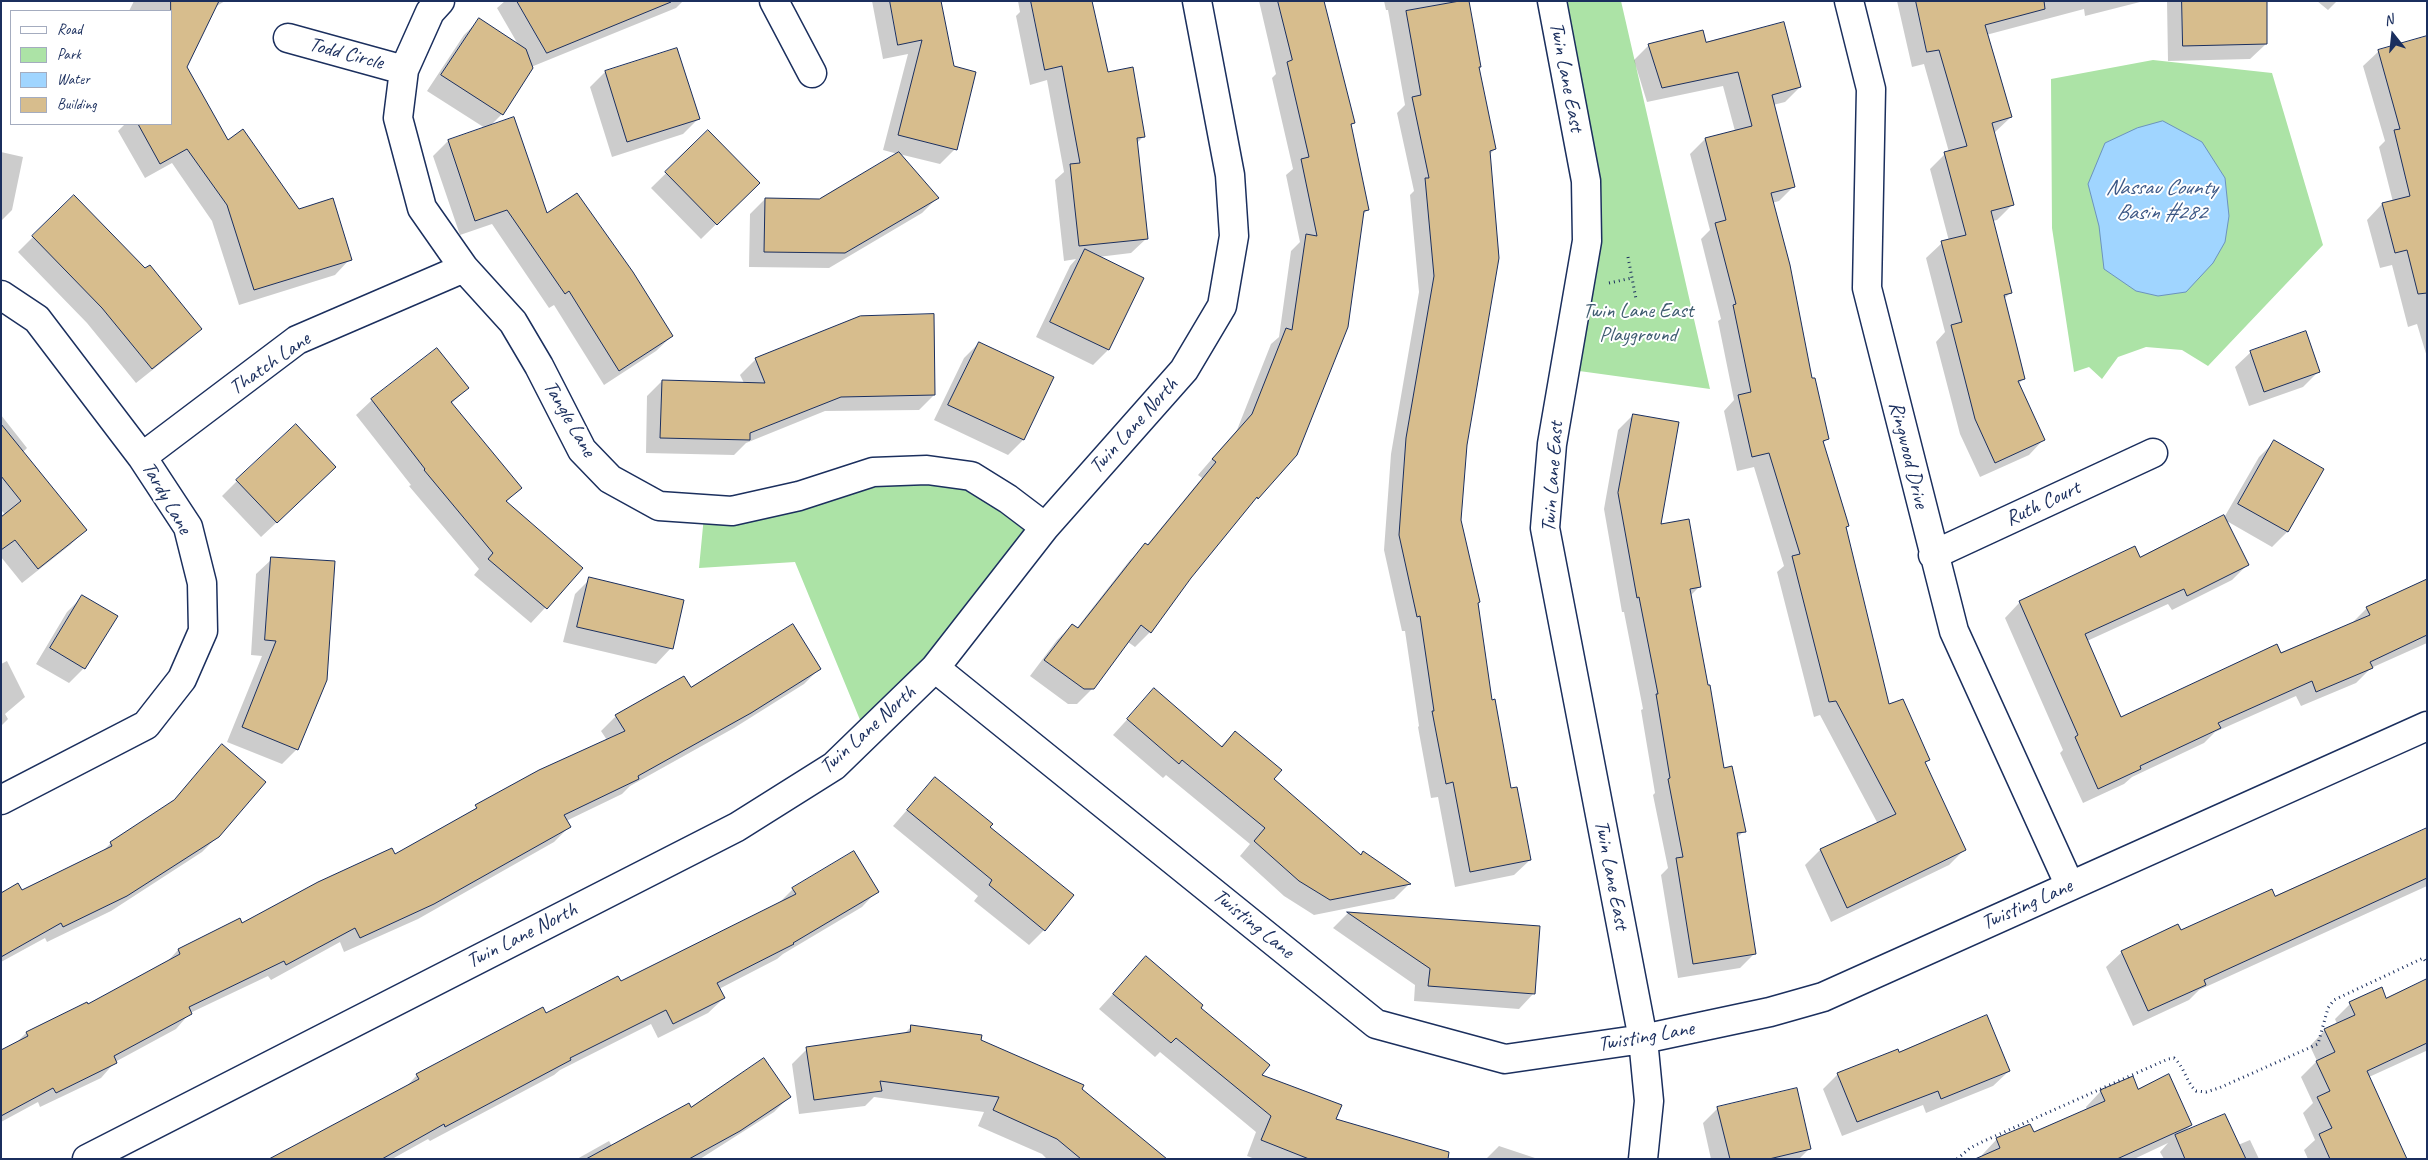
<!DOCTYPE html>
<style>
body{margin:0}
#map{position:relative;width:2428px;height:1160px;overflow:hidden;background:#fff;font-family:Caveat,sans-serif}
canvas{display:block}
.frame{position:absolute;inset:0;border:2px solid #1b2f5e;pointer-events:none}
.legend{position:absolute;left:10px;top:10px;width:162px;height:115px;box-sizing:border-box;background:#fff;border:1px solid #a4acbf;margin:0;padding:6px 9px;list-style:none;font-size:15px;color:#1b2f5e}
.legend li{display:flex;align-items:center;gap:10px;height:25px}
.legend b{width:25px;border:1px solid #a4acbf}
.north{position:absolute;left:2368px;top:10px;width:50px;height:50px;-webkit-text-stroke:4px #fff;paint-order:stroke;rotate:344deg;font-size:14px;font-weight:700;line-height:20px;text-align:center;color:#1b2f5e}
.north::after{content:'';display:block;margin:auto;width:18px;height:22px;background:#1b2f5e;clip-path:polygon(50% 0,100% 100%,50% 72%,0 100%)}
</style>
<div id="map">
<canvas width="2428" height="1160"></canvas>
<div class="frame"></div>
<ul class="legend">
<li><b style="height:6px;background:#fff"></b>Road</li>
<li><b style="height:14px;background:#ace3a6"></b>Park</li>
<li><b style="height:14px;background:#a0d5ff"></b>Water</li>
<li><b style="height:14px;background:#d7bd8d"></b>Building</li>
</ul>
<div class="north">N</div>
</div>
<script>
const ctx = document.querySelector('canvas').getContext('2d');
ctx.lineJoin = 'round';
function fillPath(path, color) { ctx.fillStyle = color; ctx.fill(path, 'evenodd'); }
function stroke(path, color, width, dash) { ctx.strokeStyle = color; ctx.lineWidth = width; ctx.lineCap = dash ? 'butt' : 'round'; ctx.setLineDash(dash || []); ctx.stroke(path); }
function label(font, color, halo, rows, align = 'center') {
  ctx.font = font + ' Caveat,sans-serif'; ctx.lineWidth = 4; ctx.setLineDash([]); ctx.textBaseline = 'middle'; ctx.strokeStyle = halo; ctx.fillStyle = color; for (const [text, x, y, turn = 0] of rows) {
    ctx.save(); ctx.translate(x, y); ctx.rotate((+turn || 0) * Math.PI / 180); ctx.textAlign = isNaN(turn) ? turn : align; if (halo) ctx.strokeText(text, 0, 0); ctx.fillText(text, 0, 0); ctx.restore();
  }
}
const green = new Path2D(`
 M 1559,1 L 1621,1 L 1710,389 L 1572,370 L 1594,250 Z
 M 2153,60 L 2272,73 L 2323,245 L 2208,366 L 2182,350 L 2146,347 L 2118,357 L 2102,379 L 2089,367 L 2074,372 L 2052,228 L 2051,79 Z
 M 873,475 L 970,480 L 1041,527 L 865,732 L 795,562 L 699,568 L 704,516 Z`);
const water = new Path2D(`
 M 2163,121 L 2202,142 L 2225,178 L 2229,216 L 2225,242 L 2213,263 L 2186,292 L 2158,296 L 2136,291 L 2104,269 L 2099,226 L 2088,184 L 2105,143 L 2137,128 Z`);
const shadow = new Path2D(`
 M 134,1 L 225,1 L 215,7 L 171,11 L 129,11 Z
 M 505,1 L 683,1 L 676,8 L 531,67 L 502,114 L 489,127 L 546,215 L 672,336 L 656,351 L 604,385 L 554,305 L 549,308 L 492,224 L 460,235 L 433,156 L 448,141 L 485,128 L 427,91 L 464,35 L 479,20 L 519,46 L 497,8 Z
 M 872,1 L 939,1 L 955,149 L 940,164 L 899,154 L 937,198 L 922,213 L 829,268 L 749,267 L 750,214 L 765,199 L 819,200 L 898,154 L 883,150 L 908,54 L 883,59 Z
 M 1018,1 L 1091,1 L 1107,73 L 1144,136 L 1136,144 L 1147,238 L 1131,253 L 1098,257 L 1142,278 L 1108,350 L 1093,365 L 1036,337 L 1070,266 L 1076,259 L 1064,261 L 1055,180 L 1064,172 L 1047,80 L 1030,85 L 1016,16 L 1020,12 Z
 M 1259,1 L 1323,1 L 1354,123 L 1350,126 L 1368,210 L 1362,215 L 1296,454 L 1243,512 L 1190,577 L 1150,632 L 1135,647 L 1128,642 L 1093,688 L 1077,704 L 1068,704 L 1030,676 L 1057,640 L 1072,625 L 1076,629 L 1130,560 L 1147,545 L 1202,478 L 1198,475 L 1237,430 L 1271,344 L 1279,337 L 1291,251 L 1300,242 L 1286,175 L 1293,169 L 1272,78 L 1276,74 Z
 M 1384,1 L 1468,1 L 1480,66 L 1478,68 L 1495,149 L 1489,155 L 1460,520 L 1477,604 L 1491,701 L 1510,790 L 1530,860 L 1514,875 L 1455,887 L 1438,797 L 1431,798 L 1418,727 L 1419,726 L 1405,631 L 1402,631 L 1384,550 L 1391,454 L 1419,292 L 1410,195 L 1414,191 L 1397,113 L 1405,105 L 1388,10 L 1386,10 Z
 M 1897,1 L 2144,1 L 2085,16 L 2084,9 L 1986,35 L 2011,117 L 1994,133 L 2012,205 L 1997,220 L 1993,221 L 2010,293 L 2003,300 L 2024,379 L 2018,384 L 2044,439 L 2029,455 L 1980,477 L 1960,434 L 1936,342 L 1945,332 L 1926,258 L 1942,243 L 1949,241 L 1930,169 L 1945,154 L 1949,152 L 1924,64 L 1912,67 Z
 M 2167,1 L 2265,1 L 2266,44 L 2250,59 L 2168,61 Z
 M 2317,1 L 2337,1 L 2328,10 Z
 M 2427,38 L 2427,357 L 2417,324 L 2408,327 L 2392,265 L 2380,268 L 2367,220 L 2382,204 L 2393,202 L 2379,147 L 2385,141 L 2363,66 L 2379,51 Z
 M 1706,43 L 1800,87 L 1785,102 L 1773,105 L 1794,186 L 1779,201 L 1772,203 L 1811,380 L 1827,439 L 1822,444 L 1848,526 L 1845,528 L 1888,706 L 1928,760 L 1925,763 L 1964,850 L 1949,865 L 1831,922 L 1805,865 L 1820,850 L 1878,824 L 1820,715 L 1814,717 L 1777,572 L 1784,566 L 1754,467 L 1737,471 L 1724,411 L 1734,400 L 1718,321 L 1721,319 L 1701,239 L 1710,230 L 1690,154 L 1705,139 L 1735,131 L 1723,86 L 1647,102 L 1634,60 L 1649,45 Z
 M 605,72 L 698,119 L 683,134 L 612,157 L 590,87 Z
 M 125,124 L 171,124 L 228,141 L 350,259 L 335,275 L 239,305 L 212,221 L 172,163 L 145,178 L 118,131 Z
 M 708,132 L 758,183 L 701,239 L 651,188 Z
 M 1,152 L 23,157 L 12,210 L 1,221 Z
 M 74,196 L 200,329 L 185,344 L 136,383 L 87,323 L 18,252 Z
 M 979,343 L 1053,378 L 1023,440 L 1008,455 L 934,420 L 964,358 Z
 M 437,349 L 467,388 L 451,404 L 520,488 L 506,502 L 582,568 L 531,623 L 474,575 L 479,569 L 409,486 L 411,485 L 356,415 L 372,400 Z
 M 2251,352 L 2319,371 L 2303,387 L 2249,406 L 2235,367 Z
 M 756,359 L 934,395 L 919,410 L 825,411 L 746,443 L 734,455 L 646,453 L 647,396 L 662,381 L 744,383 L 740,375 Z
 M 1,415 L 27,448 L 23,452 L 85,530 L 70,545 L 22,583 L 1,557 L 1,519 L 6,515 L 1,510 Z
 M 1633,415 L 1659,525 L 1699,587 L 1690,596 L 1723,769 L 1744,831 L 1736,839 L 1755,953 L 1740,968 L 1678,978 L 1661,875 L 1668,868 L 1653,795 L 1655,793 L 1641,710 L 1643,709 L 1624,612 L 1622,612 L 1604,509 L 1618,430 Z
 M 2274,442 L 2323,470 L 2287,532 L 2272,547 L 2225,520 L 2247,565 L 2232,580 L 2172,610 L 2168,604 L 2087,641 L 2121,718 L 2352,623 L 2367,608 L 2427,580 L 2427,643 L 2371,668 L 2356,683 L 2301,706 L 2296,696 L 2215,732 L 2204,743 L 2132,777 L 2124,784 L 2083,803 L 2060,753 L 2063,750 L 2005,618 L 2020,602 L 2140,559 L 2225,516 L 2259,457 Z
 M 237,481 L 320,482 L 261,537 L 222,496 Z
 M 272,559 L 297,749 L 282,764 L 227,742 L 262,656 L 251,655 L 256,574 Z
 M 590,579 L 671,648 L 656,664 L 563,642 L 575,594 Z
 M 82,597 L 84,668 L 69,683 L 36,664 L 67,612 Z
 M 7,661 L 25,697 L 5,714 L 8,719 L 1,726 L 1,664 Z
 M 819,669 L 804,684 L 734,728 L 630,786 L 622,794 L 566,821 L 569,827 L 554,842 L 418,919 L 344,952 L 340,942 L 271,980 L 268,976 L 190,1013 L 176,1029 L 115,1062 L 101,1078 L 40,1107 L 38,1102 L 1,1122 L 1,1051 L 16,1043 L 26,1033 L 88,1005 L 165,964 L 178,950 L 242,925 L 394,856 L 540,771 L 607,740 L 601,731 L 616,716 L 691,689 Z
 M 1154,690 L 1220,747 L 1235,732 L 1273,779 L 1361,856 L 1409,884 L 1394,899 L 1314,915 L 1284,896 L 1240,856 L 1250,844 L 1166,775 L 1163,778 L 1113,735 Z
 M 222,746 L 218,836 L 202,852 L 111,911 L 47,942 L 45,938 L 1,962 L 1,894 L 22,892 L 100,854 L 111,843 L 170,805 Z
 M 935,778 L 989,827 L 1044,930 L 1029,945 L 974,901 L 978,896 L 893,826 Z
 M 2427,829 L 2427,886 L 2199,990 L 2189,1000 L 2133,1026 L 2106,967 L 2122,952 L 2274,898 Z
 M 793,889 L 877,891 L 862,907 L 783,954 L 777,959 L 719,989 L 724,998 L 708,1013 L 658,1038 L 651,1024 L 560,1070 L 554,1075 L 430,1141 L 428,1139 L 392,1159 L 271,1159 L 404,1089 L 417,1075 L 546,1014 L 620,983 L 778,904 Z
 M 1348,913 L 1539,927 L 1534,993 L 1519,1009 L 1414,1001 L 1415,985 L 1333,928 Z
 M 1146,958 L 1260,1076 L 1334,1120 L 1422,1159 L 1255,1159 L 1247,1156 L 1256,1132 L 1160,1052 L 1155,1057 L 1099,1009 Z
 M 2427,993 L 2427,1053 L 2426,1051 L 2369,1077 L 2401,1159 L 2308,1159 L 2304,1150 L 2315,1140 L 2303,1113 L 2313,1103 L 2301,1077 L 2317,1061 L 2310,1046 L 2325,1030 L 2337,1024 L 2335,1019 L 2350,1004 Z
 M 912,1026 L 980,1041 L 1081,1089 L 1165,1159 L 1047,1159 L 1042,1154 L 978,1126 L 984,1112 L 874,1097 L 865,1106 L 799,1114 L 792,1064 L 807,1049 L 904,1034 Z
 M 2009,1071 L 1993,1086 L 1926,1113 L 1923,1105 L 1842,1136 L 1823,1089 L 1838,1074 Z
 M 2138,1090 L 2191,1125 L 2182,1134 L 2238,1145 L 2250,1140 L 2259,1159 L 2164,1159 L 2160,1152 L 2168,1143 L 2134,1159 L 1983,1159 L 1982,1155 L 1997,1139 L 2034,1134 L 2087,1110 L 2086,1107 L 2101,1091 Z
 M 789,1097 L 774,1112 L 700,1159 L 577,1159 L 609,1141 L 612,1146 L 691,1109 Z
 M 1718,1108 L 1810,1148 L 1799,1159 L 1711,1159 L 1703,1123 Z
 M 1499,1146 L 1538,1159 L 1486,1159 Z`);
const building = new Path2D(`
 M 171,1 L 219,1 L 187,67 L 228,140 L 243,129 L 299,209 L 333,198 L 352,260 L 254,290 L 227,205 L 187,149 L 160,164 L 138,124 L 171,124 Z
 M 517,1 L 671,1 L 671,2 L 547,53 Z
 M 890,1 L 941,1 L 954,66 L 976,72 L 957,150 L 898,135 L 922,40 L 898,45 Z
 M 1031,1 L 1092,1 L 1108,72 L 1133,67 L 1145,137 L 1137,138 L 1148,239 L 1079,246 L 1070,164 L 1080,163 L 1062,66 L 1045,70 Z
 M 1278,1 L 1324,1 L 1355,123 L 1351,124 L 1369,210 L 1364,211 L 1348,327 L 1297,455 L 1258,499 L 1257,497 L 1191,578 L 1151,633 L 1141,625 L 1094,689 L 1084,689 L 1044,660 L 1072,624 L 1078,628 L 1145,543 L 1148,545 L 1216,462 L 1212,459 L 1252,414 L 1286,328 L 1292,330 L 1306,234 L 1317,236 L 1301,159 L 1309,157 L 1287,62 L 1292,60 Z
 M 1460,1 L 1469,1 L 1481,67 L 1479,67 L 1496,149 L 1490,151 L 1499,258 L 1467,445 L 1461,520 L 1480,602 L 1478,603 L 1492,700 L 1495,699 L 1511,788 L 1517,787 L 1531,860 L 1470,872 L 1453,782 L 1446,784 L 1432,711 L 1434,711 L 1420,616 L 1417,617 L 1399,535 L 1406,438 L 1434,276 L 1425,178 L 1429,178 L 1412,97 L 1421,95 L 1406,11 Z
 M 1916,1 L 2044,1 L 2045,9 L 1985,25 L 2012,117 L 1992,123 L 2014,205 L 1991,211 L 2012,293 L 2004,295 L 2025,379 L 2018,381 L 2045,440 L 1995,463 L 1975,419 L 1951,325 L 1962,322 L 1941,241 L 1966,235 L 1944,152 L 1967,146 L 1939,50 L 1927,52 Z
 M 2182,1 L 2267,1 L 2267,44 L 2183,46 Z
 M 479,18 L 526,49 L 533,68 L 503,115 L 441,75 Z
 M 1784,22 L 1801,87 L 1772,95 L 1795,187 L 1771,193 L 1790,265 L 1812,378 L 1815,378 L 1829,439 L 1823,441 L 1849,526 L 1846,527 L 1889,704 L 1903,699 L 1930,760 L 1925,762 L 1966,850 L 1847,908 L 1820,849 L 1896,814 L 1836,701 L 1829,702 L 1792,556 L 1800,554 L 1769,453 L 1752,457 L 1738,395 L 1751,392 L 1733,305 L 1736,304 L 1715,223 L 1726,220 L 1705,138 L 1752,126 L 1738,72 L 1662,88 L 1648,44 L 1703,30 L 1706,42 Z
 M 2427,36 L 2427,293 L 2418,294 L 2407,250 L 2395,253 L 2382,203 L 2410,196 L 2394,130 L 2400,129 L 2378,50 Z
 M 677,48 L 700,119 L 627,142 L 605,71 Z
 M 514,117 L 547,213 L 577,193 L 633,272 L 673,336 L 619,371 L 569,291 L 565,294 L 507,210 L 475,221 L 448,140 Z
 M 708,130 L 760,183 L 717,225 L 665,172 Z
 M 899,152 L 939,198 L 845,253 L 764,252 L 765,198 L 819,199 Z
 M 74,195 L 145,268 L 150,265 L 202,329 L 152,369 L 102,308 L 32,236 Z
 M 1085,249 L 1144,278 L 1109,350 L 1050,322 Z
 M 934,314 L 935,395 L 841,397 L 750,433 L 750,440 L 660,438 L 662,380 L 765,383 L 755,358 L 860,316 Z
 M 2306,331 L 2320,372 L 2264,392 L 2250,351 Z
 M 979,342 L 1054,377 L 1024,440 L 948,405 Z
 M 437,348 L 469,388 L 451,402 L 522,488 L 506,501 L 583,568 L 547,609 L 488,559 L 493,553 L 424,470 L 425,469 L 371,399 Z
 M 1633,414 L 1679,422 L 1661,524 L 1689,519 L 1701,587 L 1690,589 L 1708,685 L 1710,685 L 1724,768 L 1732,766 L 1746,832 L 1737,833 L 1756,954 L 1693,964 L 1676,858 L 1683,857 L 1668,779 L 1670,778 L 1656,694 L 1658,694 L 1639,597 L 1637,598 L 1618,493 Z
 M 1,424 L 87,530 L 38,569 L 15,540 L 1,550 L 1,517 L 21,501 L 1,476 Z
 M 296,424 L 336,467 L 277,523 L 236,480 Z
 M 2274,440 L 2324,469 L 2288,532 L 2238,504 Z
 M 2224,515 L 2249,565 L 2187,596 L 2184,589 L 2085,634 L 2121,717 L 2277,644 L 2281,653 L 2370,615 L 2366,607 L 2427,579 L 2427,635 L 2370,662 L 2373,668 L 2316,692 L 2312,681 L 2218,723 L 2221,728 L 2140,766 L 2141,769 L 2098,789 L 2075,737 L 2078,735 L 2019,601 L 2135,546 L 2140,557 Z
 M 271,557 L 335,561 L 327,680 L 298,750 L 242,727 L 276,641 L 265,640 Z
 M 589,577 L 684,600 L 673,649 L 577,627 Z
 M 82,595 L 118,616 L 85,669 L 50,648 Z
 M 793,624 L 821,669 L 751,713 L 638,776 L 639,779 L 564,815 L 571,827 L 434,904 L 360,938 L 355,928 L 286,965 L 284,961 L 189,1007 L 192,1014 L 114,1056 L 117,1063 L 56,1093 L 53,1088 L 1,1116 L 1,1050 L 28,1036 L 26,1032 L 87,1002 L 88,1004 L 180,954 L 178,949 L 240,918 L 242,923 L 318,882 L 392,848 L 395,854 L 477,808 L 475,805 L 539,770 L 625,731 L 615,715 L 684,676 L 691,687 Z
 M 1154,688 L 1222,747 L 1235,731 L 1282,770 L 1274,779 L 1361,855 L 1363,851 L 1411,884 L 1330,900 L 1299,881 L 1254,841 L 1265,828 L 1182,760 L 1179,764 L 1127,719 Z
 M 222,744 L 266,782 L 219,837 L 127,896 L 63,927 L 61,923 L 1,957 L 1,893 L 18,883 L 22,890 L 112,846 L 110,842 L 174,800 Z
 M 935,777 L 993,824 L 990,827 L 1074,895 L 1045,931 L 989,885 L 992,880 L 907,810 Z
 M 2427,828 L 2427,878 L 2204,980 L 2206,985 L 2148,1011 L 2121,951 L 2178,924 L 2181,930 L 2272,889 L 2275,896 Z
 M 854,851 L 879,892 L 793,943 L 794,944 L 717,983 L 725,998 L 673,1024 L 666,1010 L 570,1058 L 571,1060 L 445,1127 L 444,1124 L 382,1159 L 269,1159 L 419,1079 L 416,1074 L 543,1007 L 546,1013 L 618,976 L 621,981 L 796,894 L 792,888 Z
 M 1347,912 L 1540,926 L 1535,994 L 1428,986 L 1430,969 Z
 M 1146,956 L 1203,1005 L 1201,1008 L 1270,1065 L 1262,1075 L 1342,1105 L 1336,1119 L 1449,1152 L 1448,1159 L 1309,1159 L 1261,1140 L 1271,1116 L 1176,1038 L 1171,1043 L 1113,994 Z
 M 2427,979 L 2427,1043 L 2367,1071 L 2407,1159 L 2330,1159 L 2319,1134 L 2332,1128 L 2317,1097 L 2330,1091 L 2316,1061 L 2335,1052 L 2324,1029 L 2355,1015 L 2349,1002 L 2382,987 L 2386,998 Z
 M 1987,1015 L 2010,1071 L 1941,1099 L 1938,1091 L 1857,1122 L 1837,1073 L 1898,1049 L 1899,1052 Z
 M 911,1025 L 982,1035 L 981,1040 L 1084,1085 L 1082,1089 L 1167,1159 L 1081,1159 L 1057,1139 L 993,1110 L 999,1097 L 880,1081 L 882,1091 L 814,1100 L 806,1047 L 910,1032 Z
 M 764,1058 L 791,1097 L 740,1131 L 689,1159 L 586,1159 L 689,1103 L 691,1107 Z
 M 2169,1074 L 2192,1125 L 2117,1159 L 1975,1159 L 2000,1148 L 1996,1138 L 2030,1124 L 2034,1132 L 2105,1101 L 2100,1090 L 2133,1076 L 2138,1089 Z
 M 1797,1088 L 1811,1149 L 1769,1159 L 1730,1159 L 1717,1107 Z
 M 2225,1114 L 2246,1159 L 2185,1159 L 2175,1135 Z`);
const path = new Path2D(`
 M 1628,257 L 1636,299
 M 1609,283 L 1632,278
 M 1957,1159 L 1970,1148 L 1984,1141 L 2168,1059 L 2174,1058 C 2184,1066 2186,1082 2196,1091 L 2206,1092 L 2219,1088 L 2318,1044 L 2328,1008 L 2334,1000 L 2419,960 L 2423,958 L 2427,963`);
const street = new Path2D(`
 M 440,1 L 430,12 L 404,70 L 398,118 L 422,208 L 464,268 L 513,322 L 539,366 L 582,450 L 610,479 L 659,506 L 732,511 L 799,496 L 873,472 L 927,470 L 971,476 L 1008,499 L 1045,527
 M 774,1 L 812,73
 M 1552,1 L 1586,181 L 1587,241 L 1552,444 L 1545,528 L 1643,1039 L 1649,1101 L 1643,1159
 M 1849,1 L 1871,89 L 1867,288 L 1954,631 L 2070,886
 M 288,38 L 404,70
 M 1,295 L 37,319 L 142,457 L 188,527 L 202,583 L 203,631 L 182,679 L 146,725 L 1,800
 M 142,457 L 297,340 L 464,268
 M 1933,555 L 2153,453
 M 935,668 L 1376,1024 L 1505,1059 L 1643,1039 L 1770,1012 L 1823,997 L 2427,726
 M 87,1159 L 737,827 L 834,766 L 935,668 L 1045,527 L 1184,370 L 1222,306 L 1234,236 L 1230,175 L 1197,1`);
const streetNames = [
 ["Todd Circle",346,54,15],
 ["Twin Lane East",1566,77,79],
 ["Thatch Lane",270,364,-35],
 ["Tangle Lane",569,419,60],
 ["Twin Lane North",1134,426,-48],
 ["Ringwood Drive",1908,455,76],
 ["Twin Lane East",1553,477,-86],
 ["Tardy Lane",166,498,60],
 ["Ruth Court",2043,504,-25],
 ["Twin Lane North",868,730,-42],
 ["Twin Lane East",1611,875,79],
 ["Twisting Lane",2027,905,-24],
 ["Twisting Lane",1253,924,39],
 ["Twin Lane North",522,936,-27],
 ["Twisting Lane",1646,1037,-10]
];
const parkNames = [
 ["Twin Lane East",1638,311],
 ["Playground",1638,335]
];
const waterNames = [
 ["Nassau County",2161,188],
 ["Basin #282",2161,213]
];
fillPath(green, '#ace3a6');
fillPath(water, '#a0d5ff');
stroke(water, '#6b93bf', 1);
fillPath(shadow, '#0003');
fillPath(building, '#d7bd8d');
stroke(building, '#1b2f5e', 1);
stroke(street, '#1b2f5e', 31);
stroke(path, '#1b2f5e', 3, [1, 4]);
stroke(street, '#fff', 28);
label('21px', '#1b2f5e', '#fff', streetNames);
label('21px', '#3f5c70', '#fff', parkNames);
label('italic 22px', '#3c5886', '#fff', waterNames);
</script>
